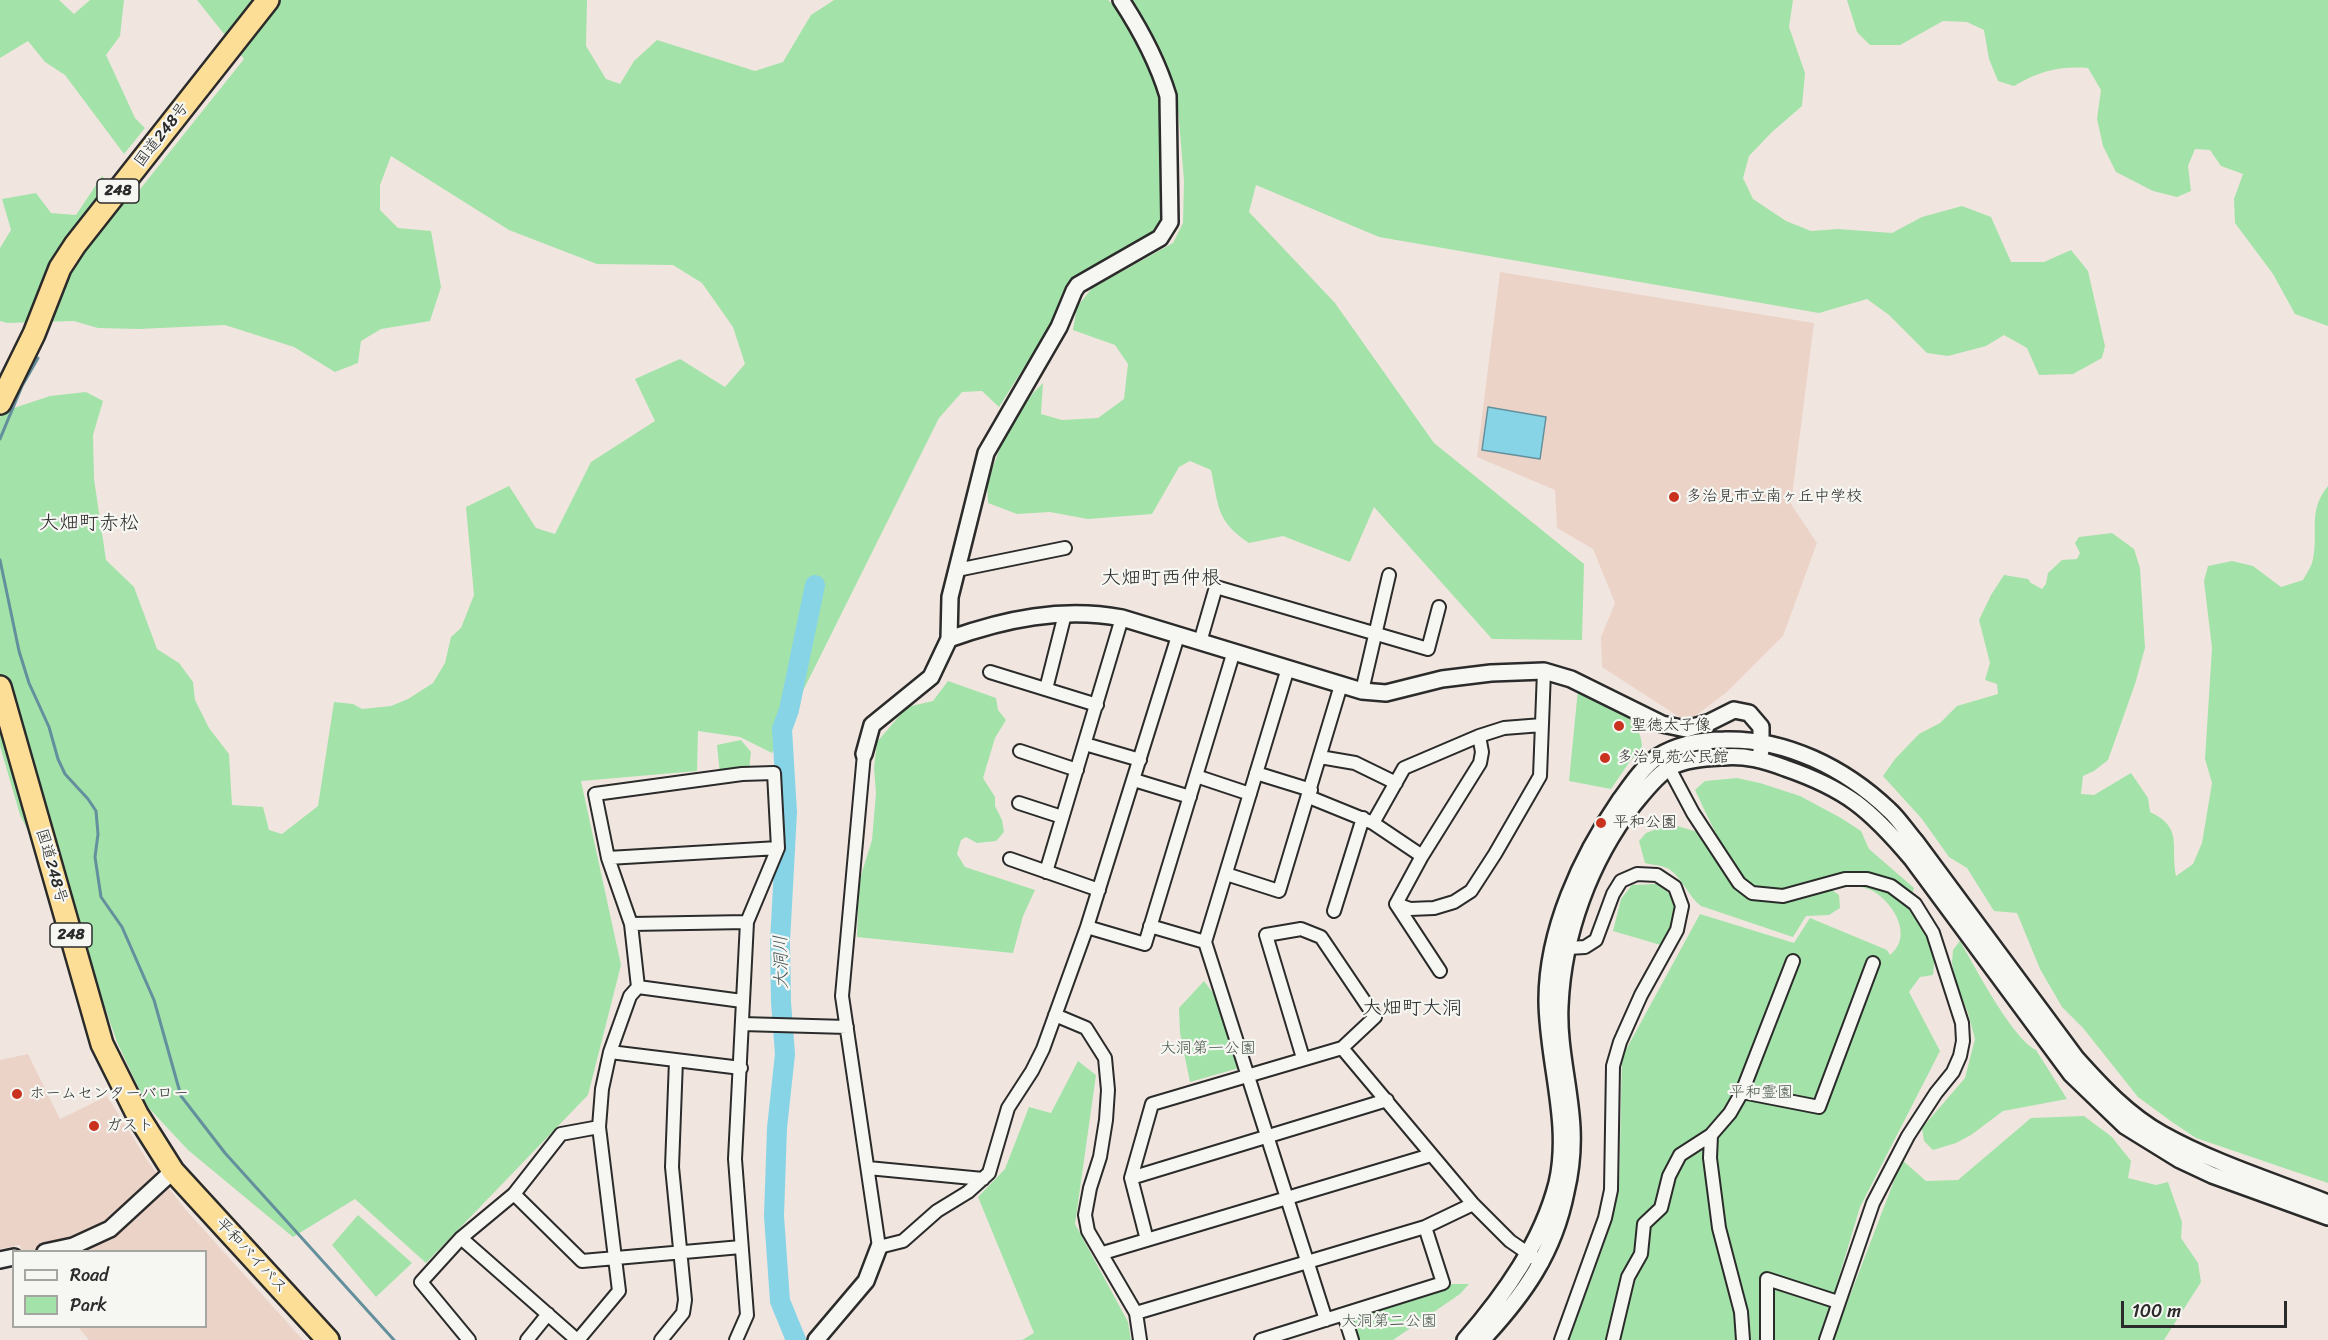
<!DOCTYPE html>
<meta charset="utf-8">
<style>
body{margin:0}
#map{position:relative;width:2328px;height:1340px;overflow:hidden;background:#f1e6df;font-family:Sriracha,sans-serif}
canvas{display:block}
.legend{position:absolute;left:12px;top:1250px;width:195px;height:78px;box-sizing:border-box;background:#f6f6f2;border:2px solid #a5a5a2;margin:0;padding:8px 10px;list-style:none;font-size:18px;color:#2b2b2b}
.legend li{display:flex;align-items:center;gap:12px;height:30px}
.legend b{width:30px;border:2px solid #a5a5a2}
.scale{position:absolute;left:2121px;top:1301px;width:166px;height:27px;box-sizing:border-box;border:3px solid #2b2b2b;border-top:0;padding-left:8px;font-size:18px;line-height:21px;white-space:nowrap;color:#2b2b2b;-webkit-text-stroke:4px #f6f6f2;paint-order:stroke}
</style>
<div id="map">
<canvas width="2328" height="1340"></canvas>
<ul class="legend">
<li><b style="height:8px;background:#f6f6f2"></b>Road</li>
<li><b style="height:16px;background:#a3e2a9"></b>Park</li>
</ul>
<div class="scale">100 m</div>
</div>
<script>
const ctx = document.querySelector('canvas').getContext('2d');
ctx.lineJoin = 'round';
function fillPath(path, color) { ctx.fillStyle = color; ctx.fill(path, 'evenodd'); }
function stroke(path, color, width, dash) { ctx.strokeStyle = color; ctx.lineWidth = width; ctx.lineCap = dash ? 'butt' : 'round'; ctx.setLineDash(dash || []); ctx.stroke(path); }
function label(font, color, halo, rows, align = 'center') {
  ctx.font = font + ' Sriracha,"Klee One",sans-serif'; ctx.lineWidth = 4.5; ctx.setLineDash([]); ctx.textBaseline = 'middle'; ctx.strokeStyle = halo; ctx.fillStyle = color; for (const [text, x, y, turn = 0] of rows) {
    ctx.save(); ctx.translate(x, y); ctx.rotate((+turn || 0) * Math.PI / 180); ctx.textAlign = isNaN(turn) ? turn : align; if (halo) ctx.strokeText(text, 0, 0); ctx.fillText(text, 0, 0); ctx.restore();
  }
}
const built = new Path2D(`
 M 1500,272 L 1814,323 L 1791,504 L 1817,543 L 1783,636 L 1727,692 L 1687,722 L 1602,667 L 1601,637 L 1615,603 L 1593,549 L 1557,528 L 1555,490 L 1477,457 Z
 M 28,1054 L 60,1119 L 107,1096 L 149,1163 L 186,1210 L 303,1340 L 89,1340 L 78,1327 L 206,1326 L 206,1252 L 22,1252 L 20,1245 L 0,1249 L 0,1060 Z`);
const green = new Path2D(`
 M 0,0 L 59,0 L 74,14 L 90,0 L 124,0 L 120,36 L 106,55 L 135,118 L 145,128 L 124,154 L 65,75 L 45,62 L 28,41 L 0,58 Z
 M 197,0 L 587,0 L 586,46 L 606,79 L 620,84 L 634,61 L 657,40 L 755,71 L 783,62 L 811,15 L 834,0 L 1108,0 L 1124,15 L 1151,70 L 1161,97 L 1164,211 L 1156,232 L 1073,277 L 1062,294 L 1049,328 L 999,407 L 982,391 L 962,392 L 939,418 L 772,753 L 740,737 L 698,731 L 697,771 L 581,781 L 621,965 L 588,1095 L 426,1263 L 355,1199 L 293,1237 L 188,1150 L 147,1106 L 117,1042 L 77,928 L 20,815 L 0,746 L 0,418 L 2,412 L 50,396 L 86,392 L 103,401 L 93,435 L 94,479 L 106,560 L 134,587 L 157,649 L 179,663 L 193,682 L 195,700 L 209,728 L 229,754 L 232,805 L 263,807 L 269,830 L 282,834 L 318,806 L 334,702 L 353,704 L 362,709 L 391,706 L 408,699 L 433,683 L 445,663 L 451,637 L 461,628 L 474,595 L 466,507 L 509,486 L 536,528 L 555,534 L 591,462 L 655,421 L 635,379 L 680,359 L 725,387 L 745,364 L 733,327 L 702,283 L 673,265 L 597,264 L 509,230 L 391,156 L 380,185 L 380,210 L 398,228 L 431,231 L 441,287 L 430,321 L 381,329 L 361,341 L 358,363 L 335,372 L 294,347 L 225,325 L 139,329 L 98,328 L 74,321 L 7,323 L 0,321 L 0,248 L 11,230 L 2,199 L 36,193 L 51,213 L 76,215 L 102,176 L 129,203 L 244,59 Z
 M 1130,0 L 1793,0 L 1789,27 L 1805,73 L 1802,106 L 1772,132 L 1749,156 L 1743,178 L 1753,199 L 1786,221 L 1811,231 L 1838,229 L 1892,233 L 1922,217 L 1962,206 L 1991,217 L 2011,262 L 2044,262 L 2071,250 L 2088,271 L 2105,346 L 2102,358 L 2073,374 L 2039,375 L 2027,348 L 2004,335 L 1986,346 L 1948,356 L 1927,353 L 1889,315 L 1867,299 L 1819,313 L 1379,237 L 1256,185 L 1249,212 L 1335,303 L 1434,443 L 1584,564 L 1582,640 L 1492,639 L 1374,507 L 1350,562 L 1283,536 L 1249,543 C 1216,521 1219,507 1211,470 L 1190,461 L 1179,467 L 1152,514 L 1088,519 L 1050,512 L 1017,514 L 988,503 L 987,483 L 1006,432 L 1033,393 L 1043,383 L 1041,414 L 1062,420 L 1098,418 L 1124,399 L 1128,364 L 1115,345 L 1073,330 L 1077,307 L 1092,288 L 1173,243 L 1183,223 L 1184,181 L 1177,96 L 1141,17 Z
 M 1847,0 L 2328,0 L 2328,326 L 2295,314 L 2273,274 L 2235,223 L 2234,199 L 2243,174 L 2221,166 L 2210,150 L 2195,149 L 2188,166 L 2191,191 L 2177,197 L 2153,191 L 2116,172 L 2103,146 L 2097,119 L 2101,90 L 2088,68 C 2059,66 2040,71 2014,86 L 1998,81 L 1989,59 L 1984,30 L 1967,22 L 1943,21 L 1900,45 L 1870,45 L 1857,32 Z
 M 2328,486 L 2328,1183 L 2196,1138 L 2172,1122 L 2138,1097 L 2083,1028 L 2062,1007 L 2040,969 L 2017,913 L 1994,911 L 1967,868 L 1949,857 L 1922,819 L 1883,776 L 1895,759 L 1919,734 L 1940,723 L 1957,706 L 1998,694 L 1997,684 L 1985,680 L 1990,663 L 1979,620 L 1991,595 L 2004,575 L 2028,579 L 2031,583 L 2042,589 L 2046,584 L 2048,573 L 2062,560 L 2077,559 L 2080,553 L 2075,543 L 2079,537 L 2112,533 L 2134,549 L 2140,568 L 2145,648 L 2135,684 L 2108,760 L 2094,771 L 2083,776 L 2081,794 L 2094,795 L 2131,773 L 2148,798 L 2150,812 C 2184,828 2170,846 2176,876 L 2193,864 L 2202,843 L 2212,783 L 2205,759 L 2212,648 L 2204,581 L 2208,566 L 2232,561 L 2253,566 L 2281,587 L 2303,580 C 2306,574 2312,566 2313,559 C 2319,531 2307,512 2328,486 Z
 M 948,681 L 996,698 L 998,710 L 1006,720 L 995,738 L 983,778 L 995,797 L 995,806 L 1002,820 L 1004,832 L 996,841 L 977,843 L 966,837 L 961,840 L 957,854 L 965,867 L 1035,890 L 1023,916 L 1013,953 L 857,937 L 859,882 L 872,840 L 876,793 L 874,768 L 877,742 L 907,707 L 933,701 Z
 M 1578,689 C 1605,704 1644,716 1642,750 L 1630,761 L 1611,789 L 1569,781 Z
 M 741,740 L 751,752 L 749,770 L 720,774 L 717,745 Z
 M 1737,778 L 1760,783 L 1800,796 L 1841,818 L 1861,831 L 1869,849 L 1914,888 L 1911,897 L 1880,877 C 1857,880 1778,896 1760,890 C 1737,883 1706,813 1695,790 L 1705,781 Z
 M 1670,824 L 1698,832 L 1736,886 L 1777,900 L 1832,890 L 1839,895 L 1840,908 L 1829,915 L 1806,916 L 1793,937 L 1701,906 C 1688,896 1683,879 1669,869 C 1662,865 1652,865 1645,863 L 1639,841 L 1646,833 Z
 M 1855,883 L 1889,888 L 1913,906 L 1928,929 L 1935,952 L 1933,975 L 1920,977 L 1909,992 L 1940,1051 L 1860,1207 L 1820,1340 L 1569,1340 L 1608,1233 L 1619,1190 L 1622,1057 L 1700,914 L 1794,943 L 1810,918 L 1887,950 L 1890,955 C 1913,937 1895,904 1873,891 C 1867,888 1861,888 1855,883 Z
 M 1656,884 C 1686,901 1680,920 1664,946 L 1613,931 L 1621,899 L 1632,885 Z
 M 1960,941 C 1975,967 2012,1038 2036,1050 L 2067,1099 L 2003,1111 L 1971,1135 L 1956,1143 L 1933,1150 L 1924,1141 L 1922,1128 L 1965,1078 L 1975,1039 L 1968,1013 L 1956,983 L 1952,963 L 1953,950 Z
 M 1204,981 L 1216,997 L 1239,1068 L 1190,1082 L 1180,1033 L 1179,1008 Z
 M 1078,1061 L 1096,1075 L 1075,1224 L 1128,1322 L 1131,1340 L 1022,1340 L 1034,1333 L 978,1197 L 1005,1169 L 1029,1107 L 1051,1113 Z
 M 2084,1116 L 2112,1137 L 2131,1161 L 2128,1178 L 2156,1185 L 2168,1182 L 2182,1222 L 2181,1238 L 2198,1263 L 2201,1282 L 2164,1340 L 1833,1340 L 1902,1160 L 1926,1181 L 1958,1180 L 2031,1118 Z
 M 358,1215 L 412,1263 L 376,1297 L 332,1245 Z
 M 1452,1284 L 1469,1284 L 1460,1294 L 1393,1340 L 1357,1340 L 1351,1323 L 1355,1315 Z`);
const water = new Path2D(`
 M 1488,407 L 1546,417 L 1540,459 L 1482,450 Z`);
const stream = new Path2D(`
 M 0,439 L 22,386 L 38,358
 M 0,560 L 19,651 L 29,683 L 49,727 L 58,759 L 65,774 L 88,799 L 96,811 L 98,834 L 95,857 L 101,897 L 122,927 L 154,1000 L 181,1096 L 225,1153 L 394,1340`);
const river = new Path2D(`
 M 796,1340 L 780,1301 L 774,1216 L 777,1128 L 785,1054 L 781,1002 L 780,942 L 787,812 L 782,729 L 789,710 L 815,585`);
const minor = new Path2D(`
 M 957,570 L 1065,548
 M 1200,642 L 1216,587 L 1428,649 L 1439,607
 M 1288,668 L 1205,942 L 1326,1320
 M 990,672 L 1097,705
 M 1046,689 L 1065,614
 M 1362,691 L 1389,575
 M 1085,744 L 1140,760
 M 1020,751 L 1077,770
 M 864,754 L 842,996 L 879,1247 L 903,1241 L 937,1211 L 968,1192 L 989,1173 L 1008,1108 L 1032,1071 L 1043,1049 L 1087,927 L 1178,636
 M 1320,757 L 1355,763 L 1396,783
 M 1669,768 L 1693,813 L 1739,883 L 1752,893 L 1783,896 L 1845,879 L 1867,879 L 1891,886 L 1915,904 L 1933,933 L 1962,1023 L 1963,1041 L 1960,1056 L 1953,1072 L 1936,1093 L 1908,1136 L 1873,1203 L 1826,1340
 M 1256,773 L 1311,790
 M 1196,776 L 1250,794
 M 1134,780 L 1190,797
 M 1309,797 L 1373,823 L 1422,856
 M 1019,803 L 1062,817
 M 1373,823 L 1404,768 L 1479,736 L 1504,728 L 1542,725
 M 608,858 L 778,848
 M 1010,859 L 1099,890
 M 1046,872 L 1122,618
 M 1226,874 L 1279,891 L 1341,685
 M 1396,904 L 1410,909 L 1434,908 L 1454,902 L 1471,891 L 1495,854 L 1540,776 L 1544,671
 M 1334,911 L 1363,818
 M 631,924 L 747,922
 M 1150,926 L 1205,942
 M 1087,927 L 1145,944 L 1234,651
 M 1440,971 L 1396,904 L 1422,856 L 1480,763 L 1482,752 L 1479,736
 M 638,987 L 742,1001
 M 1055,1015 L 1086,1028 L 1105,1058 L 1108,1090 L 1106,1120 L 1100,1157 L 1090,1188 L 1085,1215 L 1088,1231 L 1136,1313 L 1140,1340
 M 742,1024 L 847,1027
 M 1342,1048 L 1473,1204 L 1510,1241 L 1542,1263
 M 610,1052 L 741,1068
 M 1742,1092 L 1819,1107 L 1873,963
 M 868,1168 L 983,1179
 M 1131,1178 L 1387,1100
 M 514,1194 L 582,1261 L 741,1247
 M 461,1238 L 577,1340
 M 1147,1240 L 1131,1178 L 1152,1104 L 1342,1048 L 1375,1017 L 1321,937 L 1301,929 L 1266,935 L 1303,1058
 M 1103,1253 L 1431,1155
 M 1136,1313 L 1425,1227 L 1473,1204
 M 1344,1315 L 1352,1340
 M 469,1340 L 421,1282 L 461,1238 L 514,1194 L 561,1134 L 599,1127
 M 527,1340 L 548,1314
 M 578,1340 L 619,1291 L 599,1127 L 602,1089 L 610,1052 L 630,996 L 638,987 L 631,924 L 608,858 L 595,794 L 742,774 L 774,773 L 778,848 L 747,922 L 735,1159 L 747,1315 L 736,1340
 M 661,1340 L 683,1313 L 685,1300 L 672,1167 L 676,1060
 M 1261,1340 L 1443,1283 L 1425,1227
 M 1561,1340 L 1605,1218 L 1611,1190 L 1613,1066 L 1620,1042 L 1641,995 L 1677,930 L 1682,906 L 1675,887 L 1657,875 L 1637,874 L 1621,881 L 1613,894 L 1596,940 L 1585,947 L 1568,948
 M 1613,1340 L 1628,1277 L 1641,1254 L 1644,1224 L 1661,1208 L 1669,1176 L 1680,1155 L 1711,1135
 M 1743,1340 L 1741,1312 L 1719,1228 L 1710,1158 L 1711,1135 L 1730,1113 L 1742,1092 L 1793,961
 M 1767,1340 L 1767,1279 L 1838,1302`);
const tertiary = new Path2D(`
 M 949,639 C 1005,619 1062,607 1122,618 L 1362,691 L 1386,693 L 1442,679 L 1491,673 L 1544,671 L 1571,679 L 1662,724 L 1686,729 L 1710,722 L 1734,710 L 1749,713 L 1761,727 L 1761,751
 M 864,754 L 872,725 L 931,677 L 949,639 L 950,597 L 986,453 L 1059,327 L 1074,291 L 1078,285 L 1160,238 L 1170,222 L 1168,96 C 1158,63 1140,29 1121,0
 M 45,1252 L 73,1246 L 110,1229 L 173,1171
 M 0,1260 L 14,1257
 M 816,1340 L 866,1281 L 879,1247
 M 1465,1340 C 1504,1295 1542,1242 1557,1183 C 1571,1123 1547,1060 1547,1000 C 1547,930 1581,857 1620,800 C 1631,785 1642,768 1657,757 C 1678,744 1700,740 1724,740 C 1785,738 1845,768 1889,810 C 1899,819 1907,832 1916,842 L 2076,1058 C 2101,1086 2128,1115 2162,1134 C 2214,1163 2272,1181 2328,1203
 M 1482,1340 C 1524,1295 1554,1253 1566,1192 C 1571,1171 1573,1149 1572,1128 C 1570,1087 1558,1047 1560,1006 C 1563,934 1590,861 1634,804 C 1644,792 1656,776 1669,768 C 1684,759 1706,758 1723,757 C 1745,755 1764,760 1785,768 C 1846,789 1870,809 1912,859 L 2071,1074 L 2125,1126 L 2180,1160 L 2212,1175 L 2328,1217`);
const trunk = new Path2D(`
 M 0,403 L 34,334 L 60,268 L 75,245 L 268,0
 M 0,687 L 102,1044 L 137,1114 L 173,1171 L 328,1340`);
const markers = [
 [1674,497,6,"#c8321e"],
 [1619,726,6,"#c8321e"],
 [1605,758,6,"#c8321e"],
 [1601,823,6,"#c8321e"],
 [17,1094,6,"#c8321e"],
 [94,1126,6,"#c8321e"]
];
const shields = [
 [118,191,42],
 [71,935,42]
];
const shieldNames = [
 ["248",118,191],
 ["248",71,935]
];
const streetNames = [
 ["国道248号",162,135,-52],
 ["国道248号",51,866,74],
 ["平和バイパス",251,1256,47]
];
const poiNames = [
 ["多治見市立南ヶ丘中学校",1686,497],
 ["聖徳太子像",1631,726],
 ["多治見苑公民館",1617,758],
 ["平和公園",1613,823],
 ["ホームセンターバロー",29,1094],
 ["ガスト",106,1126]
];
const parkNames = [
 ["大洞第一公園",1208,1049],
 ["平和霊園",1761,1093],
 ["大洞第二公園",1389,1322]
];
const waterNames = [
 ["大洞川",782,962,-91]
];
const quarterNames = [
 ["大畑町赤松",89,524],
 ["大畑町西仲根",1161,579],
 ["大畑町大洞",1412,1009]
];
fillPath(built, '#ebd3c8');
fillPath(green, '#a3e2a9');
fillPath(water, '#88d4e7');
stroke(water, '#63909c', 1.5);
stroke(stream, '#63909c', 3);
stroke(river, '#88d4e7', 20);
stroke(minor, '#2b2b2b', 16);
stroke(tertiary, '#2b2b2b', 20);
stroke(trunk, '#2b2b2b', 26);
stroke(minor, '#f6f6f2', 12);
stroke(tertiary, '#f6f6f2', 15);
stroke(trunk, '#fdde96', 21);
for (const [x, y, r, color] of markers) { const dot = new Path2D(); dot.arc(x, y, r, 0, 2 * Math.PI); ctx.fillStyle = color; ctx.fill(dot); stroke(dot, '#f6f6f2', 2); }
for (const [x, y, w] of shields) { const box = new Path2D(); box.roundRect(x - w / 2, y - 12, w, 24, 4.5); ctx.fillStyle = '#f6f6f2'; ctx.fill(box); stroke(box, '#2b2b2b', 1.5); }
label('bold 15px', '#2b2b2b', null, shieldNames);
label('16px', '#2b2b2b', '#f6f6f2', streetNames);
label('16px', '#2b2b2b', '#f6f6f2', poiNames, 'left');
label('16px', '#49594a', '#f6f6f2', parkNames);
label('italic 18px', '#42555a', '#f6f6f2', waterNames);
label('20px', '#2b2b2b', '#f6f6f2', quarterNames);
</script>
